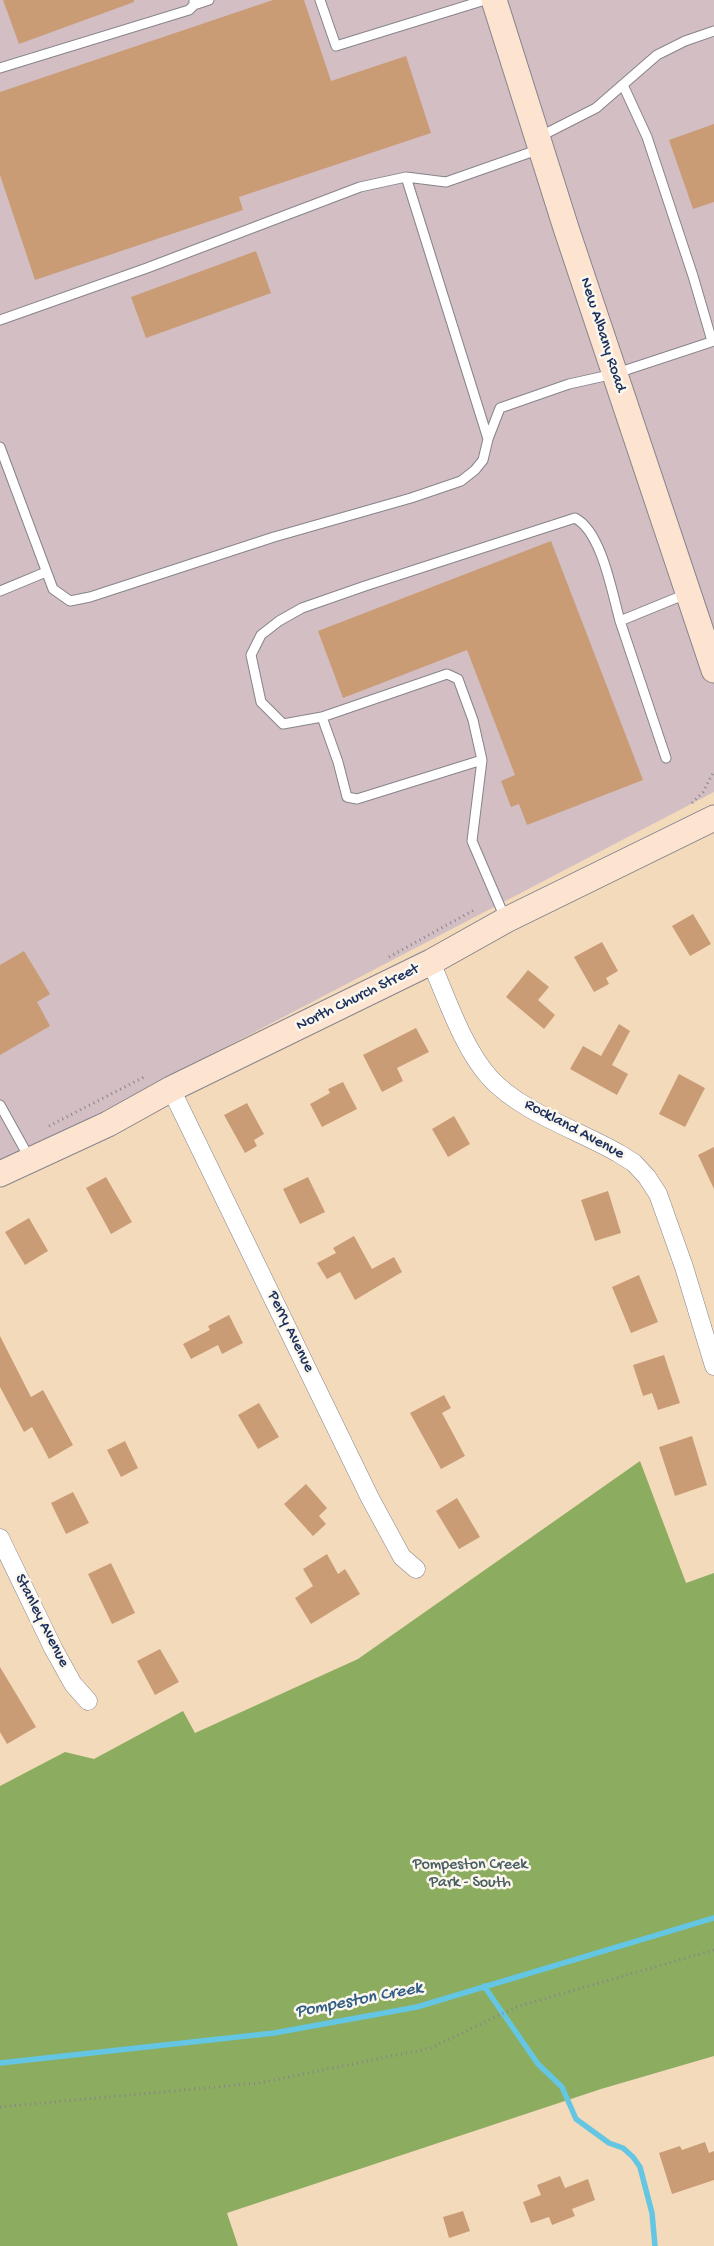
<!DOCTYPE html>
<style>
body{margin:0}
canvas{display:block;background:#f3dabb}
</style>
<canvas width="714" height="2246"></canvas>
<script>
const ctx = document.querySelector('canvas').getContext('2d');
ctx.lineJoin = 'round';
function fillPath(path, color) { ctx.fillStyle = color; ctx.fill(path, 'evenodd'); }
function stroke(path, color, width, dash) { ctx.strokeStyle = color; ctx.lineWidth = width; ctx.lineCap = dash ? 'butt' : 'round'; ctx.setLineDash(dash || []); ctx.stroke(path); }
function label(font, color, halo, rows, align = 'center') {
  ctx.font = font + ' "Gochi Hand",sans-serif'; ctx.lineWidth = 5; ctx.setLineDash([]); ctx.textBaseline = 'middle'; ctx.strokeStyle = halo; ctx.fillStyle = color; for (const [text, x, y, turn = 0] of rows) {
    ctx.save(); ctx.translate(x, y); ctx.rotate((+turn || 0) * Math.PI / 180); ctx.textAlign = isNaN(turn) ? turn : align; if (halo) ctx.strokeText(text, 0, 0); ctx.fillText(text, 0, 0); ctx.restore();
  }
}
const industrial = new Path2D(`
 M 0,0 L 714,0 L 714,792 L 0,1165 Z`);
const forest = new Path2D(`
 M 640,1461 L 686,1583 L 714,1573 L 714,2056 L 601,2089 L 227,2213 L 238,2246 L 0,2246 L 0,1786 L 65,1752 L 94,1759 L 183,1711 L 195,1733 L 358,1659 Z`);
const stream = new Path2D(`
 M 484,1986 L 538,2064 L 562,2087 L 576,2119 L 609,2143 L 623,2148 L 633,2157 L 640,2167 L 652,2213 L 655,2246
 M 0,2063 L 274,2033 L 417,2007 L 714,1918`);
const building = new Path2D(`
 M 3,0 L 134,0 L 134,2 L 19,44 Z
 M 273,0 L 304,0 L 331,81 L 406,56 L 431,133 L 239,197 L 243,210 L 35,280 L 0,175 L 0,92 Z
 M 714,124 L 714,202 L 693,209 L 669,140 Z
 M 256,251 L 271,293 L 146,338 L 131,297 Z
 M 551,541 L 643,780 L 527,825 L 519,804 L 511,807 L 501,781 L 515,775 L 467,650 L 343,698 L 318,631 Z
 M 693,914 L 711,944 L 690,956 L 672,926 Z
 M 602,942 L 618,971 L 606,978 L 609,984 L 594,992 L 574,957 Z
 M 24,951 L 50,994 L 37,1002 L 50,1026 L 0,1055 L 0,965 Z
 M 528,970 L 549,987 L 538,1000 L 555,1015 L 544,1029 L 506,997 Z
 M 619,1024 L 630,1031 L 612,1065 L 628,1074 L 617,1095 L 570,1069 L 583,1046 L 601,1056 Z
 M 416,1028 L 429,1052 L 397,1068 L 403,1081 L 382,1092 L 363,1055 Z
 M 679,1074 L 705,1088 L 685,1127 L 659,1114 Z
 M 343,1082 L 357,1109 L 322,1127 L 310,1104 L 330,1093 L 328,1089 Z
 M 247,1103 L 264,1134 L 254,1140 L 257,1146 L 245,1153 L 224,1115 Z
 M 454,1116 L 470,1144 L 448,1157 L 432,1129 Z
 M 714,1147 L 714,1189 L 698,1155 Z
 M 106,1177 L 132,1222 L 111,1234 L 86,1188 Z
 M 308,1177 L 325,1212 L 300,1224 L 283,1189 Z
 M 608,1191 L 621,1233 L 595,1241 L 581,1200 Z
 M 29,1218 L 48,1251 L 25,1265 L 5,1232 Z
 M 354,1236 L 372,1269 L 394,1257 L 402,1272 L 355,1300 L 340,1272 L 327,1279 L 317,1263 L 336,1253 L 333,1248 Z
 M 639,1275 L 658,1322 L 631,1333 L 612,1287 Z
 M 229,1315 L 243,1343 L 222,1354 L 218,1345 L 191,1359 L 183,1344 L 210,1330 L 208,1326 Z
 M 0,1336 L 31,1397 L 43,1390 L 73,1445 L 49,1459 L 32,1427 L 24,1432 L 0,1387 Z
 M 664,1355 L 680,1403 L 658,1410 L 652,1393 L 643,1396 L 633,1365 Z
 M 444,1395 L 451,1408 L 442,1413 L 465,1456 L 441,1469 L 410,1413 Z
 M 259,1403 L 279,1437 L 258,1449 L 238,1415 Z
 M 692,1436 L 707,1485 L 675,1496 L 659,1447 Z
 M 125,1441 L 138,1468 L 121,1477 L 107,1450 Z
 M 306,1484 L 327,1508 L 319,1516 L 326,1524 L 313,1536 L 284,1504 Z
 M 73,1492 L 89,1523 L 66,1534 L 51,1503 Z
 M 457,1498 L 480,1537 L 459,1549 L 436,1511 Z
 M 327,1554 L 338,1574 L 345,1569 L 360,1594 L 311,1624 L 295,1598 L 313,1586 L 303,1569 Z
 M 111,1563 L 135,1613 L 112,1624 L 88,1574 Z
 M 160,1649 L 179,1682 L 155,1695 L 137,1661 Z
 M 0,1667 L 36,1727 L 7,1744 L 0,1732 Z
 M 705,2142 L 709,2153 L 714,2151 L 714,2180 L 672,2194 L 659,2153 L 680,2146 L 682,2150 Z
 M 560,2176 L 565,2188 L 588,2179 L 595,2200 L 572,2209 L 575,2216 L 552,2225 L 549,2217 L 531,2223 L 523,2202 L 541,2195 L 537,2185 Z
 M 463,2211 L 470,2231 L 449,2238 L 443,2217 Z`);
const path = new Path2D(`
 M 692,803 L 703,792 L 714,771
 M 389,957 L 474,910
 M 49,1126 L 146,1076
 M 0,2107 L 259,2083 L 431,2048 L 516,2007 L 714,1950`);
const lane = new Path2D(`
 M 320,0 L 336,46 L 485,0
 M 194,5 L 209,0
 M 0,68 L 189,10 L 194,5 L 194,0
 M 623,85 L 647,137 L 693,276 L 712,341
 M 539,137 L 596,108 L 657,55 L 685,41 L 714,31
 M 406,177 L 488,439
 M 0,320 L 147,268 L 360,187 L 406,177 L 446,182 L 540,149
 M 0,447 L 53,589 L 70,601 L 90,597 L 274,537 L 411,498 L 461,481 L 475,470 L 483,460 L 488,439 L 500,408 L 569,384 L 614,374 L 714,341
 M 0,591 L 46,572
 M 620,621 L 666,758
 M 322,717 L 338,762 L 347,797 L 357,799 L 482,760
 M 505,918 L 472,841 L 482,760 L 473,720 L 458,679 L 447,674 L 322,717 L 283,724 L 261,702 L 251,655 L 261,635 L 279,621 L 302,608 L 365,586 L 575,518 C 602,532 612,593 620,621 L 686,594
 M 0,1105 L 30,1159`);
const street = new Path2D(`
 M 431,962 C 447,999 463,1048 490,1078 C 521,1112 578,1130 618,1153 L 634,1163 L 647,1177 L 658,1194 L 684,1267 L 714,1366
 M 171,1089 L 370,1498 L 402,1557 L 416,1569
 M 0,1538 L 53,1648 L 73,1684 L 88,1701`);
const secondary = new Path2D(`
 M 494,0 L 566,228 L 714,670
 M 0,1174 L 108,1124 L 171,1089 L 431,962 L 506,920 L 714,818`);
const streetNames = [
 ["New Albany Road",602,335,72],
 ["North Church Street",358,998,-26],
 ["Rockland Avenue",574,1130,28],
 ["Perry Avenue",290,1332,64],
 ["Stanley Avenue",41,1621,63]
];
const parkNames = [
 ["Pompeston Creek",470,1866],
 ["Park - South",470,1884]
];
const waterNames = [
 ["Pompeston Creek",359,2001,-11]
];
fillPath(industrial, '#d2bec3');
fillPath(forest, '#8cac60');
stroke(stream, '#64c6e2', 5.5);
fillPath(building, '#ca9c76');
stroke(lane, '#87848c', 11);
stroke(street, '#87848c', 19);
stroke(secondary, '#87848c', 27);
stroke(path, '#87848c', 3, [1, 4]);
stroke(lane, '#fff', 9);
stroke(street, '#fff', 18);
stroke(secondary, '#fde4d0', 25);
label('16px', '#1b2f5e', '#fbf7ec', streetNames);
label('16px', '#485d62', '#fbf7ec', parkNames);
label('italic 18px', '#315c86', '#fbf7ec', waterNames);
</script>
